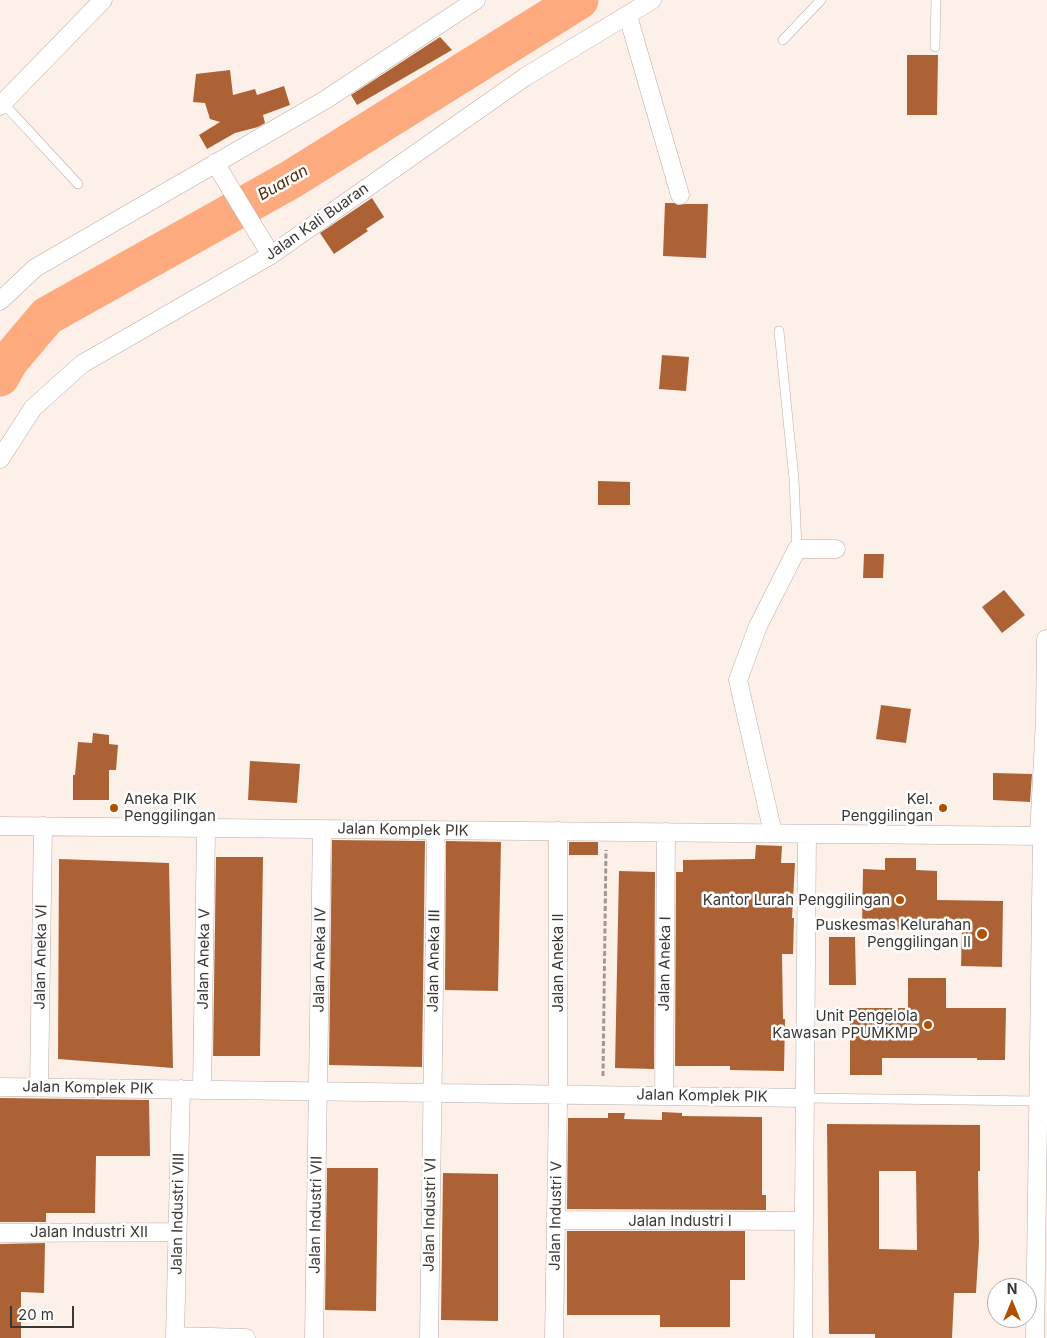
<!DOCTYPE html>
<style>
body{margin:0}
#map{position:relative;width:1047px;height:1338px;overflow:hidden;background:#fdf0e9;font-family:Inter,sans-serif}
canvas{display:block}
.north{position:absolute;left:987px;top:1278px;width:50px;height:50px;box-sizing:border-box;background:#fff;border:1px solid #b1afae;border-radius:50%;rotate:0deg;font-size:14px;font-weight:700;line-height:20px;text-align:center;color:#3c3734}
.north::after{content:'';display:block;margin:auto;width:18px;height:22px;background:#af5100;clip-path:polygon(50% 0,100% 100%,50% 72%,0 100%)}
.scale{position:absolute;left:10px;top:1306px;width:64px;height:22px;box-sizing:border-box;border:2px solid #3c3734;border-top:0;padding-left:6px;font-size:15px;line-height:18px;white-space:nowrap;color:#3c3734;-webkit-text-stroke:4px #fff;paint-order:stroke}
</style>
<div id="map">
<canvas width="1047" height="1338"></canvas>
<div class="north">N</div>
<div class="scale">20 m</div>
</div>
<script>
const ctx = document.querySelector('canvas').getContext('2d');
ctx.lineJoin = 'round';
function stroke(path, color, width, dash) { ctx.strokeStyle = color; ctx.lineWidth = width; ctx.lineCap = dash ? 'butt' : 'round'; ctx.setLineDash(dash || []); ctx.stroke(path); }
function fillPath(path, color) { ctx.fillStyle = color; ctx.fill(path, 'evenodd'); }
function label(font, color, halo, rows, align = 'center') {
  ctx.font = font + ' Inter,sans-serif'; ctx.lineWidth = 5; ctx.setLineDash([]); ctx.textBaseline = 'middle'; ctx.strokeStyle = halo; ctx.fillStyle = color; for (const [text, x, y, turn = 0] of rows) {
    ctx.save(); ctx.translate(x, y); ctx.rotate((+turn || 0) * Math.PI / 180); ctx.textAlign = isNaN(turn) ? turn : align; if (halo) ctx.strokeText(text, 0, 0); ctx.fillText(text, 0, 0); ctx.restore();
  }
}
const river = new Path2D(`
 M 0,377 L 9,361 L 47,316 L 290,180 L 579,0`);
const building = new Path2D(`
 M 440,37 L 452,50 L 357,105 L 351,95 Z
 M 907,55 L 938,55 L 937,115 L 907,115 Z
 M 230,70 L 233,95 L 255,89 L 257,95 L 284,86 L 290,105 L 263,115 L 265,123 L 258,127 L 235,133 L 207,149 L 199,135 L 220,122 L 210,119 L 205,103 L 193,102 L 196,74 Z
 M 372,198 L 384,217 L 366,229 L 368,231 L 334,254 L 320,233 Z
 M 665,203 L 674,203 L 678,205 L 685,204 L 708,204 L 706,258 L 663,256 Z
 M 662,355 L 689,357 L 686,391 L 659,389 Z
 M 598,481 L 630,482 L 630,505 L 598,505 Z
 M 864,554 L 884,554 L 883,578 L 863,578 Z
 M 1004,590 L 1025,615 L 1002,633 L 982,607 Z
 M 881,705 L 911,709 L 906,743 L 876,739 Z
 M 93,733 L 109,735 L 109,744 L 118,745 L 116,770 L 109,770 L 109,800 L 73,800 L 73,775 L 75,775 L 78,742 L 92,743 Z
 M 250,761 L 300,764 L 297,803 L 248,800 Z
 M 993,773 L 1032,774 L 1030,802 L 993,800 Z
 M 332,840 L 425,841 L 422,1067 L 329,1065 Z
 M 446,841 L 501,842 L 498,991 L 445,990 Z
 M 569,842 L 598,842 L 598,855 L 569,855 Z
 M 756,845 L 782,846 L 781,863 L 795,863 L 792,918 L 794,918 L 793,954 L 782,954 L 783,1019 L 785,1019 L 784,1071 L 730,1070 L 730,1066 L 675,1066 L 676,872 L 683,872 L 683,860 L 755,859 Z
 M 216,857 L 263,857 L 260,1056 L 213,1056 Z
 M 885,858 L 916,858 L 916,870 L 937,871 L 937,900 L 1003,901 L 1002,967 L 961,966 L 962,930 L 862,929 L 863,869 L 885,870 Z
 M 59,859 L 169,863 L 173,1068 L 58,1059 Z
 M 619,871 L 655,872 L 654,1069 L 615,1068 Z
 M 829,937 L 855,937 L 856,985 L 829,985 Z
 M 908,978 L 946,978 L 946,1008 L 1006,1008 L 1005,1060 L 977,1060 L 977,1058 L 882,1058 L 882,1075 L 850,1075 L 850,1008 L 908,1008 Z
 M 0,1098 L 149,1100 L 150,1156 L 96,1156 L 95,1213 L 46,1213 L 46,1222 L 0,1222 Z
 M 662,1112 L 682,1113 L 682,1116 L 762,1117 L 762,1195 L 766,1195 L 766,1210 L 567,1209 L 568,1118 L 608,1118 L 608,1113 L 625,1113 L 624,1119 L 662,1120 Z
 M 827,1124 L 980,1125 L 980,1171 L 978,1171 L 979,1243 L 976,1293 L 954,1293 L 952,1338 L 875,1338 L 875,1334 L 829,1334 ZM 879,1171 L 916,1171 L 917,1250 L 879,1249 Z
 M 327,1168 L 378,1168 L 376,1311 L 325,1310 Z
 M 443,1173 L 498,1174 L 498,1321 L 441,1320 Z
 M 567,1231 L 745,1231 L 745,1280 L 730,1280 L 730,1327 L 660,1327 L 660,1315 L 567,1315 Z
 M 45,1243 L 44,1293 L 21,1292 L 21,1338 L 0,1338 L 0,1244 Z`);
const path = new Path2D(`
 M 603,1076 L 606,850`);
const service = new Path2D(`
 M 783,40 L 821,0
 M 935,47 L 936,0
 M 3,103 L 78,184
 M 779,331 L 794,479 L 797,549
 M 805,1098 L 1038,1101`);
const minor = new Path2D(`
 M 628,16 L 680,195
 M 0,106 L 103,0
 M 215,163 L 271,255
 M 0,301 L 35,268 L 325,100 L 476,0
 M 0,459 L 33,408 L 82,364 L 271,255 L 525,77 L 652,0
 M 0,826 L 1047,836
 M 773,833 L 738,680 L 758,626 L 797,549 L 836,549
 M 1039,836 L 1045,720 L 1046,639
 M 0,1087 L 805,1098
 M 39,1087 L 43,826
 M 202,1090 L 206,828
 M 664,1096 L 666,832
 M 555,1220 L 804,1221
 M 0,1233 L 177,1232
 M 175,1336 L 246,1338
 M 175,1338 L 181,1089
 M 314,1338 L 322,829
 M 429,1338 L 436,845 L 434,830
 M 554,1338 L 558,1101 L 558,831
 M 803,1338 L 807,834
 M 1035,1338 L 1042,836`);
const markers = [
 [114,808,5,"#af5100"],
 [943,808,5,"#af5100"],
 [900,900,5,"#af5100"],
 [982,934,6,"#af5100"],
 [928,1025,5,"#af5100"]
];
const streetNames = [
 ["Jalan Kali Buaran",317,222,-35],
 ["Jalan Komplek PIK",403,830,1],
 ["Jalan Aneka VI",41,957,-89],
 ["Jalan Aneka V",204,959,-89],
 ["Jalan Aneka IV",320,960,-89],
 ["Jalan Aneka III",434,961,-89],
 ["Jalan Aneka II",558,963,-90],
 ["Jalan Aneka I",665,964,-89],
 ["Jalan Komplek PIK",88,1088,1],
 ["Jalan Komplek PIK",702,1096,1],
 ["Jalan Industri VIII",178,1214,-89],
 ["Jalan Industri VII",316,1215,-89],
 ["Jalan Industri VI",430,1215,-89],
 ["Jalan Industri V",556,1216,-89],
 ["Jalan Industri I",680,1221],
 ["Jalan Industri XII",89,1232]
];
const poiNames = [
 ["Aneka PIK",124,799,"left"],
 ["Penggilingan",124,816,"left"],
 ["Kel.",933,799],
 ["Penggilingan",933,816],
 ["Kantor Lurah Penggilingan",890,900],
 ["Puskesmas Kelurahan",971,925],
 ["Penggilingan II",971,942],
 ["Unit Pengelola",918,1016],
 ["Kawasan PPUMKMP",918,1033]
];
const waterNames = [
 ["Buaran",283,183,-30]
];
stroke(river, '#fdab7e', 39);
fillPath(building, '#ad6235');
stroke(service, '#baada7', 10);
stroke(minor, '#baada7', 19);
stroke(path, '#a19893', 3, [5, 2.5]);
stroke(service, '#fff', 9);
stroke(minor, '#fff', 18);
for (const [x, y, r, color] of markers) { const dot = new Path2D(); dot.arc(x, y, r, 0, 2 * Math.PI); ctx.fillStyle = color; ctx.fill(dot); stroke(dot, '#fff', 2); }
label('15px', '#3c3734', '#fff', streetNames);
label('15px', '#3c3734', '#fff', poiNames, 'right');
label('italic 16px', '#592703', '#fff', waterNames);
</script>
